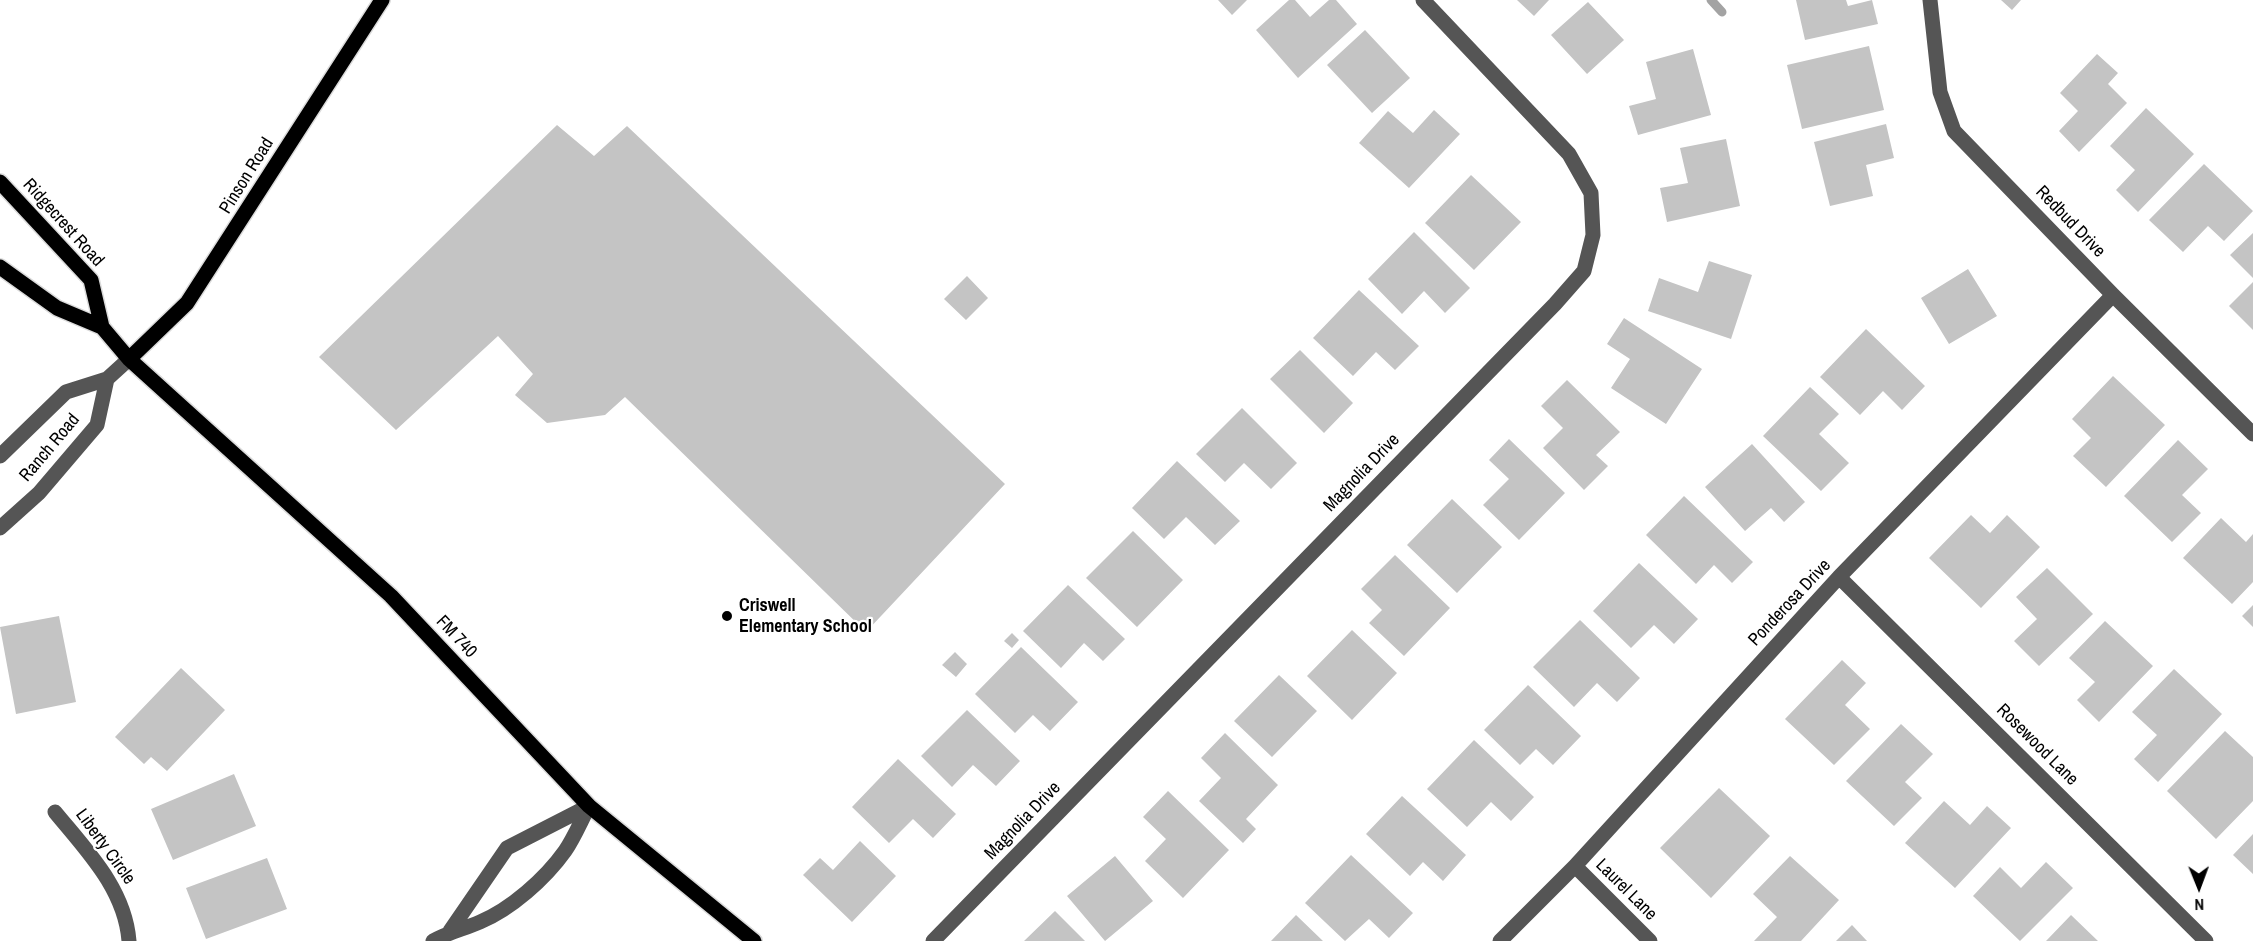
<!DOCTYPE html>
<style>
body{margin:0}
#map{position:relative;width:2253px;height:941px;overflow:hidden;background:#fff;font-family:"Archivo Narrow",sans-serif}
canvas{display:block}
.north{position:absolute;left:2169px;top:857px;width:60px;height:60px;-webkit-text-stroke:4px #fff;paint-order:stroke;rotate:179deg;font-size:16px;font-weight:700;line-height:24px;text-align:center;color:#000}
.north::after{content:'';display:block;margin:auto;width:21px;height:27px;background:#000;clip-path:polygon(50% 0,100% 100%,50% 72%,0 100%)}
</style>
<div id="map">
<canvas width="2253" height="941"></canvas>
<div class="north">N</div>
</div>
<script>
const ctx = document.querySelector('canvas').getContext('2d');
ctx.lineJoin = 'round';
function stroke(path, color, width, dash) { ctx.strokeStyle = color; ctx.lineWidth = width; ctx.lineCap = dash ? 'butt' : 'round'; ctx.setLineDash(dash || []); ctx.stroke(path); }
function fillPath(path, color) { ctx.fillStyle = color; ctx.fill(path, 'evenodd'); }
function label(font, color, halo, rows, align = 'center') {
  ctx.font = font + ' "Archivo Narrow",sans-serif'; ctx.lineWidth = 4.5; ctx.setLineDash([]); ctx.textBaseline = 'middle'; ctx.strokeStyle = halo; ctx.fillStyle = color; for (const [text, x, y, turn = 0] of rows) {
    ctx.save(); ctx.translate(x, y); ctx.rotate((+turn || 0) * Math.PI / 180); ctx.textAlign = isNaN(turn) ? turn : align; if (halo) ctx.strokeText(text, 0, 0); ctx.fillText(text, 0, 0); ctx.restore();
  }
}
const stream = new Path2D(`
 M 1711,0 L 1722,12`);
const building = new Path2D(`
 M 1218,0 L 1247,0 L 1232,15 Z
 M 1289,0 L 1295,0 L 1310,17 L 1329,0 L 1336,0 L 1357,24 L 1298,78 L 1256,30 Z
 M 1517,0 L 1549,0 L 1534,16 Z
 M 1796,0 L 1846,0 L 1848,6 L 1872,0 L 1878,24 L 1805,40 Z
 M 2001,0 L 2021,0 L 2012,10 Z
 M 1588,2 L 1624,40 L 1587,74 L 1551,35 Z
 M 1365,30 L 1410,78 L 1372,113 L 1327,65 Z
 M 1869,46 L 1884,110 L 1802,129 L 1787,65 Z
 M 1693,49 L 1711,115 L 1638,135 L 1629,106 L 1656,99 L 1646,62 Z
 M 2097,54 L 2118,73 L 2108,84 L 2127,103 L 2079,152 L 2059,131 L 2078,111 L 2060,93 Z
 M 2146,108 L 2194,154 L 2138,212 L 2116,190 L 2135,170 L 2110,146 Z
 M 1434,110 L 1460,134 L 1409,188 L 1359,143 L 1388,111 L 1413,133 Z
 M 1886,124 L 1894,158 L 1866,165 L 1873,196 L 1830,206 L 1814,142 Z
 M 557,125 L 594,156 L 627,126 L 1005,484 L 866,632 L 625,397 L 605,415 L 547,423 L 515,395 L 533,374 L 498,336 L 396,430 L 319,357 Z
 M 1726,139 L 1740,206 L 1667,222 L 1660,188 L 1688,183 L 1680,148 Z
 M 2204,164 L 2253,211 L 2224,241 L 2208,226 L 2183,252 L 2149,220 Z
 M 1471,175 L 1521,222 L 1474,270 L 1425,223 Z
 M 1414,232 L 1470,288 L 1445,313 L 1424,291 L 1402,314 L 1368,279 Z
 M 2253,233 L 2253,278 L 2230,255 Z
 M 1709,261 L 1752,275 L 1731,339 L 1648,311 L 1659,278 L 1698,292 Z
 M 1968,269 L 1997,316 L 1949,344 L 1921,298 Z
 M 967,276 L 988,298 L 966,320 L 944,299 Z
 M 2253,282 L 2253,330 L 2229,306 Z
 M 1359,290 L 1419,346 L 1395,370 L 1376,352 L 1353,376 L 1313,338 Z
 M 1624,318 L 1702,369 L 1666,424 L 1611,388 L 1630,359 L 1607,344 Z
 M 1866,329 L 1925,386 L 1902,410 L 1883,391 L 1860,415 L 1820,377 Z
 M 1300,350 L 1353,403 L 1324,433 L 1270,379 Z
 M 2113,376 L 2165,425 L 2106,487 L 2073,456 L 2091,438 L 2072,419 Z
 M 1567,380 L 1620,432 L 1596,455 L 1608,466 L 1584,490 L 1543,448 L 1563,428 L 1541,406 Z
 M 1810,387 L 1839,414 L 1819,434 L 1849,463 L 1821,491 L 1763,436 Z
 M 1242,408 L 1297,463 L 1271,489 L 1244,463 L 1225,482 L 1196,454 Z
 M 1509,439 L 1565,493 L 1519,540 L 1483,505 L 1509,479 L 1489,460 Z
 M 2178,440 L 2208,469 L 2182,495 L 2201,513 L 2172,542 L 2124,496 Z
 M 1752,444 L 1805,502 L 1784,522 L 1771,508 L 1745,531 L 1705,487 Z
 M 1177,461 L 1240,521 L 1215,545 L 1186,517 L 1164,539 L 1132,508 Z
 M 1684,496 L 1753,562 L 1732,583 L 1714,565 L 1696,584 L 1646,535 Z
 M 1452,499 L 1502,547 L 1457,593 L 1407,545 Z
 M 1971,515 L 1990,533 L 2007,515 L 2040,547 L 1981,608 L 1929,558 Z
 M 2221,518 L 2246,542 L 2253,534 L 2253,582 L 2232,604 L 2183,558 Z
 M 1133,531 L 1183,580 L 1137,627 L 1086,578 Z
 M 1395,555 L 1450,608 L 1404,656 L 1369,623 L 1382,610 L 1361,589 Z
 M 1639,563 L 1698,619 L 1674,644 L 1654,625 L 1631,648 L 1593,611 Z
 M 2047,568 L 2093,614 L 2039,666 L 2014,641 L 2037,619 L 2016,597 Z
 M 1068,585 L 1125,639 L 1103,661 L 1084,643 L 1061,668 L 1023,631 Z
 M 2253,605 L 2253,627 L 2242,616 Z
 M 59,616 L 76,702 L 16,714 L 0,627 Z
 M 1580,620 L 1640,678 L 1617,702 L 1597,683 L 1574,707 L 1533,667 Z
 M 2105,621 L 2153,666 L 2099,722 L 2077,700 L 2095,682 L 2069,658 Z
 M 1352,630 L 1397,673 L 1352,720 L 1307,676 Z
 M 1012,633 L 1019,640 L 1012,648 L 1004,641 Z
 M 1021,647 L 1078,702 L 1050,731 L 1033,715 L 1015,733 L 975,694 Z
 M 955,652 L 967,664 L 956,677 L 942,665 Z
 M 1842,660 L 1866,683 L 1845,705 L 1870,729 L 1834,765 L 1785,719 Z
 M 181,668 L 225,710 L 167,771 L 151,757 L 144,764 L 115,737 Z
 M 2174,669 L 2222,714 L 2158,782 L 2134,759 L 2157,735 L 2132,712 Z
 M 1279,675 L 1317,711 L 1272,757 L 1234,721 Z
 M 1528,685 L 1581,736 L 1553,765 L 1536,749 L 1520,765 L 1484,730 Z
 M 967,710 L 1020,761 L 996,786 L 973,765 L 952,787 L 921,756 Z
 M 1901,724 L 1933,754 L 1905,782 L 1922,798 L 1894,826 L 1846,781 Z
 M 2225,731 L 2253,757 L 2253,801 L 2216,839 L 2167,791 Z
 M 1225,733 L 1278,785 L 1246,819 L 1256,829 L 1243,843 L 1199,801 L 1221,778 L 1201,758 Z
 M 1474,740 L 1534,797 L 1511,821 L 1491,802 L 1467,827 L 1427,789 Z
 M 898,759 L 956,814 L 933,838 L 913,819 L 889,843 L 852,807 Z
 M 234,774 L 256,826 L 173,860 L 151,809 Z
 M 1719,788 L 1770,836 L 1711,898 L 1660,848 Z
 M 1168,791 L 1229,850 L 1183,898 L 1145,861 L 1166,839 L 1143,817 Z
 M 1402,796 L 1466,855 L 1443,881 L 1423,862 L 1410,876 L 1366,834 Z
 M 1944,801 L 1970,825 L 1987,806 L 2011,828 L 1955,888 L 1905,843 Z
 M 2253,834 L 2253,874 L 2233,855 Z
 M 860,841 L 896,876 L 852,922 L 803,875 L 820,858 L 833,870 Z
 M 1351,855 L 1413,913 L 1389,938 L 1369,919 L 1345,941 L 1305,903 Z
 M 1115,856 L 1153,901 L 1105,941 L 1067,896 Z
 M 1790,856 L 1839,900 L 1801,941 L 1754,941 L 1777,917 L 1753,894 Z
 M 267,858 L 287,909 L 206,939 L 186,888 Z
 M 2046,862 L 2073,888 L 2020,941 L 1973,896 L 2000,867 L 2021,888 Z
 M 1055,911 L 1085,941 L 1024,941 Z
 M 1296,915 L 1323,941 L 1271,941 Z
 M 2071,915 L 2098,941 L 2046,941 Z
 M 1852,925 L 1867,941 L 1836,941 Z`);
const minor = new Path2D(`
 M 1930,0 L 1940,92 L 1954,131 L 2113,295 L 2253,434
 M 0,456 L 66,392 L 107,379 L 129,359
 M 0,528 L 39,493 L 97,425 L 107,379
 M 1839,577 L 2206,941
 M 55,812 C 87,851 125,889 129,941
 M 1575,866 L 1650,941
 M 450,931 L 507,848 L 589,806
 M 433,941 C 449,932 464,929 480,922 C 511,909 545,879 565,851 C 574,838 581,821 589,806
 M 933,941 L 1555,304 L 1584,271 L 1593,235 L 1591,193 L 1569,154 L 1423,0
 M 1500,941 L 1575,866 L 1839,577 L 2113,295`);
const major = new Path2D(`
 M 0,182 L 91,280 L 102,327
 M 0,267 L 57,308 L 102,327 L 129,359 L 391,596 L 589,806 L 754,941
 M 129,359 L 187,303 L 382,0`);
const markers = [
 [727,616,6,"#000"]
];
const streetNames = [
 ["Pinson Road",247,176,-58],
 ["Redbud Drive",2070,222,46],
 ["Ridgecrest Road",63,223,48],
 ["Ranch Road",50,448,-50],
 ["Magnolia Drive",1362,473,-46],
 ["Ponderosa Drive",1790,603,-47],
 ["FM 740",456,637,47],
 ["Rosewood Lane",2037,745,45],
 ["Magnolia Drive",1023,821,-46],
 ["Liberty Circle",105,847,54],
 ["Laurel Lane",1626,890,45]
];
const poiNames = [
 ["Criswell",739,606],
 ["Elementary School",739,627]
];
stroke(stream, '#a3a3a3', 9);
fillPath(building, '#c4c4c4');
stroke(major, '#dbdbdb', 18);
stroke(minor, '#555', 15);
stroke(major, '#000', 15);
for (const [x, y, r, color] of markers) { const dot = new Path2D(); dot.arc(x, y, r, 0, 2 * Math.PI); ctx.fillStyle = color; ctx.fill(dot); stroke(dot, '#fff', 2); }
label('18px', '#000', '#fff', streetNames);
label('bold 18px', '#000', '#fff', poiNames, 'left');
</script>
